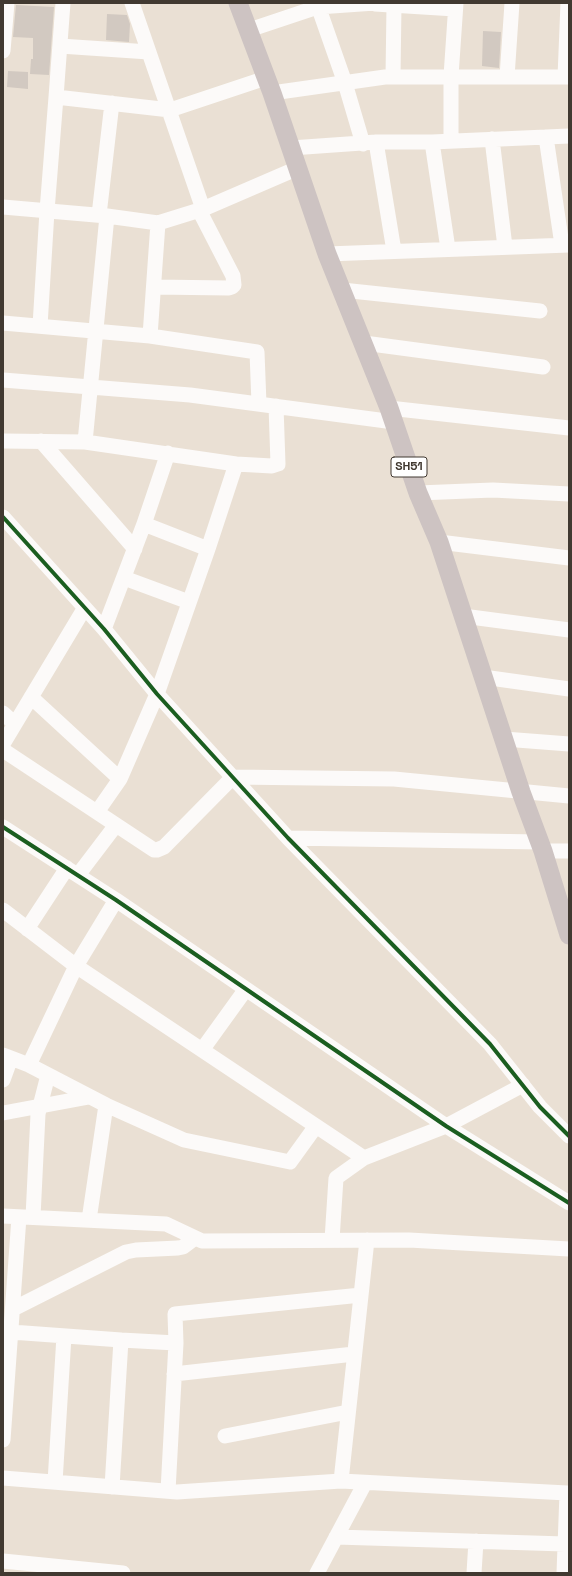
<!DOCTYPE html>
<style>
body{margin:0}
#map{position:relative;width:572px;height:1576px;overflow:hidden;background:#eae0d4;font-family:"Space Grotesk",sans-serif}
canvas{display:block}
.frame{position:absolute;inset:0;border:4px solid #413931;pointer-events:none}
</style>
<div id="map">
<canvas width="572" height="1576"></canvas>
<div class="frame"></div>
</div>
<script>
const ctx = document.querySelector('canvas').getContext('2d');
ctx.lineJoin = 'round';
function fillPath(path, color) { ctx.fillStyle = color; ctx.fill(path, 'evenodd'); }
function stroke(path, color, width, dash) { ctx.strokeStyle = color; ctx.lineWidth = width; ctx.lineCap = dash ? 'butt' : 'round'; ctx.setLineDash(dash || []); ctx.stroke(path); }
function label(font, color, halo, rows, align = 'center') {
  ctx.font = font + ' "Space Grotesk",sans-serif'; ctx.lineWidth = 3; ctx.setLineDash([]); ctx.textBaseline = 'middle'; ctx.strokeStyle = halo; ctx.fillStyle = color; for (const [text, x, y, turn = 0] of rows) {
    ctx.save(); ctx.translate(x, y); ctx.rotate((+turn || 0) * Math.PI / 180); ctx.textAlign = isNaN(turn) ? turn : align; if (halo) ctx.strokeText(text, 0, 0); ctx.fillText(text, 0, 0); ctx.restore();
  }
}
const building = new Path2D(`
 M 16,5 L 54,7 L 49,75 L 30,74 L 31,59 L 33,59 L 33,38 L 13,37 Z
 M 107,14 L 127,15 L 130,24 L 129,42 L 106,40 Z
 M 483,31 L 501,32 L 499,68 L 482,66 Z
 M 8,71 L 28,72 L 28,89 L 7,87 Z`);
const minor = new Path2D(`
 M 317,3 L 345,83 L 363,144
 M 375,4 L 455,9
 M 249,30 L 318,7 L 375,3
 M 60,46 L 149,52
 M 3,51 L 7,3
 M 393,77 L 394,5
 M 507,77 L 512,3
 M 565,77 L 568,3
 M 272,93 L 385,77 L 569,77
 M 56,97 L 63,3
 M 546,137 L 562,245
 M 492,139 L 505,247
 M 451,141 L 451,76 L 456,3
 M 376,142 L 394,251
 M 432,142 L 448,249
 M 291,148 L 376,142 L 432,142 L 569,136
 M 3,207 L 107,216 L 85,442
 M 203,209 L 298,168
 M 99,215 L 112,103
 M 107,216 L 158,223 L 203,209 L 132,3
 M 327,254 L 569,245
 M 154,287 L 229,288 L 232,287 L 234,285 L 233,276 L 199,210
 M 342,290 L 540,311
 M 3,323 L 150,336 L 257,352 L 259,404
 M 40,326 L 47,211 L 56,97 L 170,110 L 266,78
 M 150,336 L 158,223
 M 364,343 L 543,367
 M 3,380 L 190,395 L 394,422
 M 389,408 L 569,428
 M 3,441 L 85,442 L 236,464 L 208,549 L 157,694 L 120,779 L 31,697
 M 41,441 L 135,549
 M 236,464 L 272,466 L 278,464 L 276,406
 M 418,493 L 493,490 L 569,494
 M 3,517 L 104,629 L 157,694 L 288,838 L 490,1044 L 540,1107 L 569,1136
 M 144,524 L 208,549
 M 439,542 L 569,558
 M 124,578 L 189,602
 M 463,616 L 569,630
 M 104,629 L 144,524 L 168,453
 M 483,677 L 569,689
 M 3,713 L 15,724
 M 504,739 L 569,744
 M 3,744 L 84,609
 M 3,750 L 154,850 L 157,850 L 164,847 L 233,777 L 394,779 L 569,796
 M 97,812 L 120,779
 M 3,827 L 116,900 L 446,1126 L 569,1203
 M 288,838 L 540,842
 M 543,851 L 569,851
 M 78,875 L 116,825
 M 3,910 L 76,966 L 364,1158 L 446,1126 L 523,1085
 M 27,929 L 67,868
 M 202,1050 L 246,989
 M 3,1055 L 29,1065 L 76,966 L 116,900
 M 29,1065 L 106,1105 L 89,1220
 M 3,1080 L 11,1058
 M 106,1105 L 184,1140 L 290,1162 L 316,1126
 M 3,1113 L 89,1097
 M 3,1216 L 166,1224 L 202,1241 L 409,1240 L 569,1249
 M 33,1217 L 38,1114 L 48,1075
 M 332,1240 L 336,1178 L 364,1158
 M 13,1309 L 126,1252 L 136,1250 L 178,1248 L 183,1247 L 195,1238
 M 11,1332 L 121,1340 L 112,1487
 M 121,1340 L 176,1343 L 168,1491
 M 176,1343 L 175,1314 L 361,1295
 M 174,1374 L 354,1354
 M 225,1436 L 348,1412
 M 3,1440 L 19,1217
 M 3,1478 L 177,1492 L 341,1481 L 367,1240
 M 341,1481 L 567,1493 L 564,1573
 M 55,1482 L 64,1336
 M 336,1537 L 565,1544
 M 3,1561 L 123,1573
 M 317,1573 L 365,1483
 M 474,1573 L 476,1541`);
const major = new Path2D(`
 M 238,3 L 272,93 L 327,254 L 389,408 L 418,493 L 439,542 L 521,792 L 543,851 L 569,935`);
const cycleway = new Path2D(`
 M 3,517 L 104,629 L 157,694 L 288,838 L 490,1044 L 540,1107 L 569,1136
 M 3,827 L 116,900 L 446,1126 L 569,1203`);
const shields = [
 [409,467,36]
];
const shieldNames = [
 ["SH51",409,467]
];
fillPath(building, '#d2c9c1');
stroke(minor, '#fcfaf9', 15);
stroke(major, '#cdc3c2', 19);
stroke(cycleway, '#1b5e20', 4);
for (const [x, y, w] of shields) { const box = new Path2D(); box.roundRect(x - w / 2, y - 10, w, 20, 3); ctx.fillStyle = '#fff'; ctx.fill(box); stroke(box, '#413931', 1); }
label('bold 12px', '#413931', null, shieldNames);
</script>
